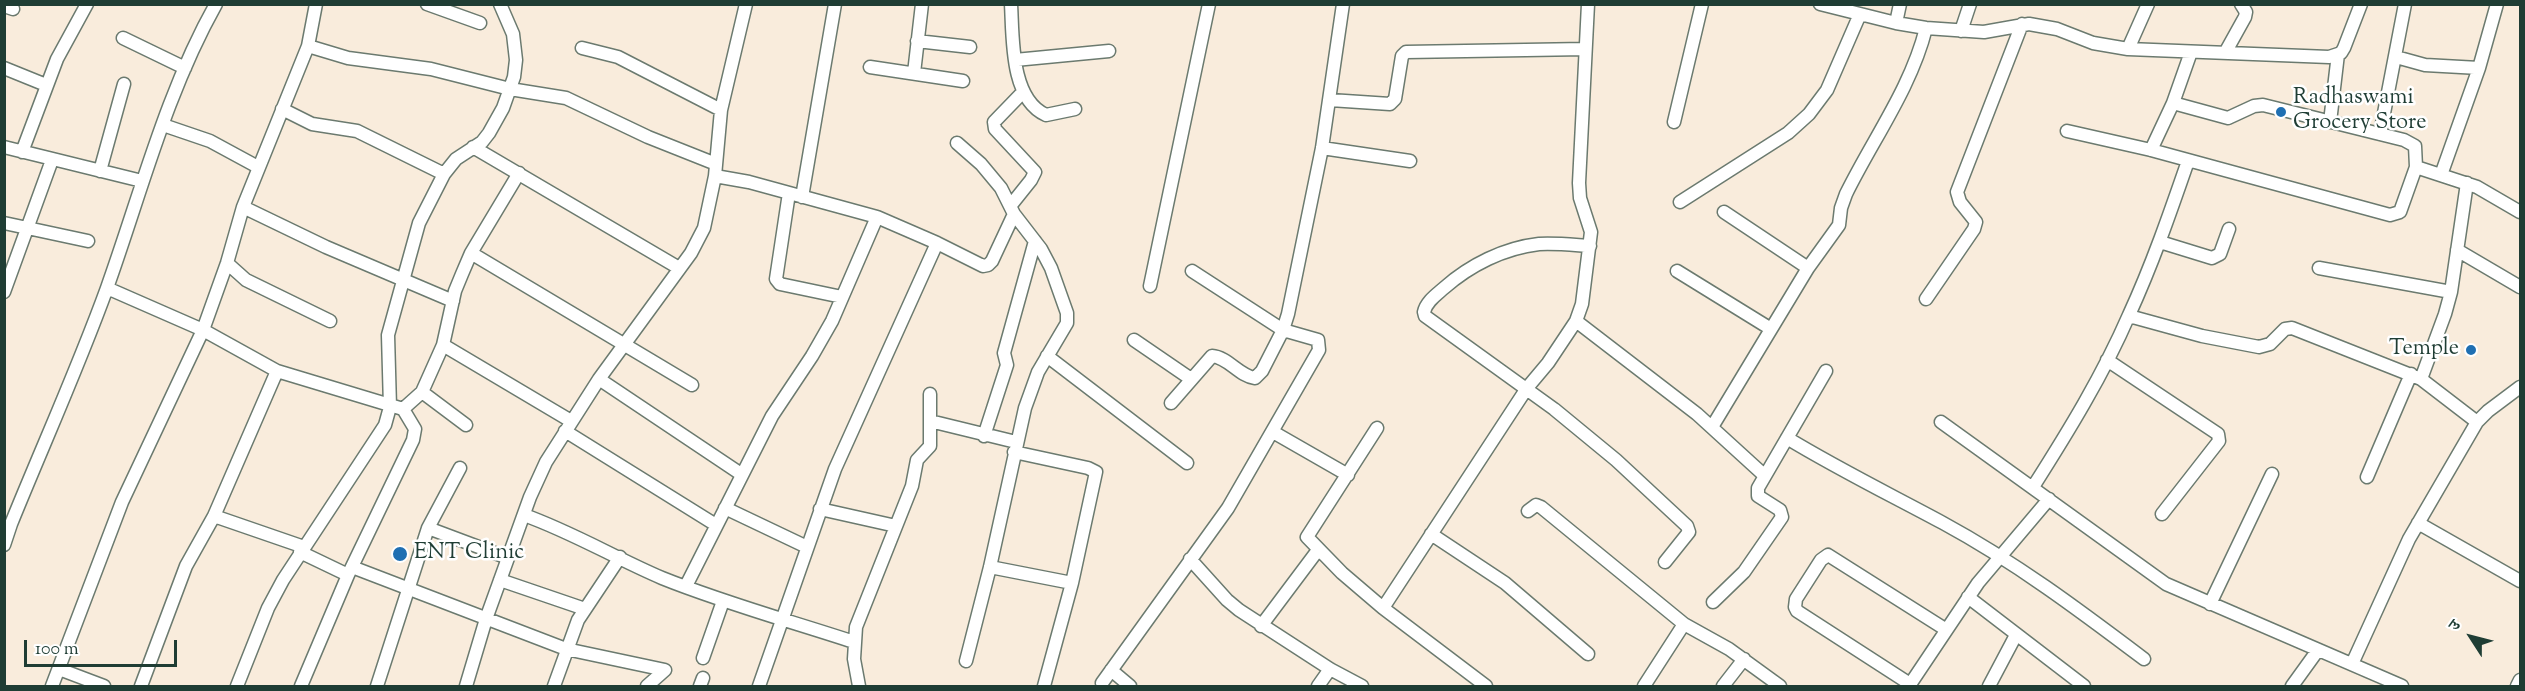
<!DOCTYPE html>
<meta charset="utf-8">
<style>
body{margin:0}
#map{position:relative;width:2525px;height:691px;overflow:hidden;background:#f9ecdc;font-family:"Sorts Mill Goudy","Noto Serif Devanagari",serif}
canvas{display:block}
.frame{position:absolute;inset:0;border:6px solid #1f3d34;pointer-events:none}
.north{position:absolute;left:2441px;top:607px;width:60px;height:60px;-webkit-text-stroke:4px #fff;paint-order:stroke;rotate:306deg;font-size:16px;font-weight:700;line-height:24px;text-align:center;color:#1f3d34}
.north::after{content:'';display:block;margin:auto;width:21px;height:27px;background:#1f3d34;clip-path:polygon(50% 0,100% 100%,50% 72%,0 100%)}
.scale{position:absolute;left:24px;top:640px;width:153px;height:27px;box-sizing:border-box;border:3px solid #1f3d34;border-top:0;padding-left:8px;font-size:18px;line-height:21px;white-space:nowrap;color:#1f3d34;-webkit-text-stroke:4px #fff;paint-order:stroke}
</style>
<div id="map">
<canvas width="2525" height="691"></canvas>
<div class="frame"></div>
<div class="north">उ</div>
<div class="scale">100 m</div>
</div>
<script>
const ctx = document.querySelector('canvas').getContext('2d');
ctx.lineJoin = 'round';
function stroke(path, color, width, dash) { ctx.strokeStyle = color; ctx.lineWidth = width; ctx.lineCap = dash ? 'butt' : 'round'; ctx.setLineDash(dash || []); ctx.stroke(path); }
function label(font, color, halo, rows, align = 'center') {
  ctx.font = font + ' "Sorts Mill Goudy",serif'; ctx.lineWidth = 5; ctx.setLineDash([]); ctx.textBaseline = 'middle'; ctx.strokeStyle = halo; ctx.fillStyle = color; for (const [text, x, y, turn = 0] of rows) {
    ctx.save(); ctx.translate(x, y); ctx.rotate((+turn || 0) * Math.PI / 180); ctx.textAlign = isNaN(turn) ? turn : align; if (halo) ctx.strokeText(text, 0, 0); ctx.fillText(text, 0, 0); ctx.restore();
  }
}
const minor = new Path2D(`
 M 427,4 L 480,23
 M 1011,4 C 1013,37 1010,99 1046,115 L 1075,109
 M 1820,4 L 1896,23 L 1926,28 L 1984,32 L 2029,24 L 2057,29 L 2093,43 L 2128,49 L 2329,57 L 2341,53 L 2344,48 L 2361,4
 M 4,6 L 13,9
 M 1896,23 L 1900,4
 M 1961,31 L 1970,4
 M 123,38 L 185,68
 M 917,41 L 970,47
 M 308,46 L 348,58 L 431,69 L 510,89 L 566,98 L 648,137 L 716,164
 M 582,48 L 618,57 L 721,110
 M 2128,49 L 2148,4
 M 2225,53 L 2245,17 L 2246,12 L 2241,4
 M 2396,57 L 2425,65 L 2479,68
 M 1015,60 L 1109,51
 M 870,67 L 963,81
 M 4,68 L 46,85
 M 914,73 L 922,4
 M 1330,100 L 1390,104 L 1395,99 L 1402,56 L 1406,52 L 1585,49
 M 2173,103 L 2228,118 L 2254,106 L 2263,105 L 2404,140 L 2415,146 L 2416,167 L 2477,187 L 2520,212
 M 282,109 L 312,124 L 357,131 L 444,174
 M 1674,122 L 1702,4
 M 2330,122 L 2338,54
 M 163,125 L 210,141 L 258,167
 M 2067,131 L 2151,150 L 2390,215 L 2400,212 L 2416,167
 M 2380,134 L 2405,4
 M 957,143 L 981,164 L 1001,188 L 1014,214 L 1041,249 L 1051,268 L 1067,313 L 1067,323 L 1038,372 L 1025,408 L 990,567 L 966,661
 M 4,147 L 142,181
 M 473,147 L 679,268
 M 1322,148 L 1410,161
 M 2151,150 L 2173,103 L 2191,52
 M 22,152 L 57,59 L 87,4
 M 100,171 L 124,84
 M 2441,175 L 2479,68 L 2497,4
 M 715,176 L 749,182 L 877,217 L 937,243 L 983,266 L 988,265 L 992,261 L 1014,214
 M 789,193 L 776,279 L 780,284 L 842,297
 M 802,197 L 835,4
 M 1680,202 L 1788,133 L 1809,114 L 1827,90 L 1860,14
 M 1011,205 L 1031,180 L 1035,172 L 995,129 L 994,122 L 1023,92
 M 243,207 L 326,247 L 453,301
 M 1724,212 L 1808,268
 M 4,223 L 88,241
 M 2160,242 L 2212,258 L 2220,254 L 2229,229
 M 1590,246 C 1574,245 1556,243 1539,244 C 1504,248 1470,265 1444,288 C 1436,295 1426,302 1424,312 L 1425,316 L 1554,409 L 1616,460 L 1687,526 L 1689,532 L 1665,562
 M 2457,250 L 2520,287
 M 471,253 L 692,385
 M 227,263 L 246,280 L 330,321
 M 2319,268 L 2451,292 L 2467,183
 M 1677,271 L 1771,329
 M 1150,286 L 1209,4
 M 107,288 L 203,330 L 277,371 L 403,409 L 422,392 L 443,345 L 455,291 L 462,274 L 471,253 L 519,173
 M 4,292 L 52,160
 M 1926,299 L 1974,229 L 1976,222 L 1960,202 L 1957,192 L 2022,24
 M 2129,316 L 2202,336 L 2259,347 L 2270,344 L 2285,329 L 2292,328 L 2421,379 L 2477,422
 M 1576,321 L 1697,414 L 1765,476
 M 1134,340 L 1191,379
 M 443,345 L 571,421
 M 1047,356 L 1187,463
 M 2107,360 L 2218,434 L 2219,441 L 2162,514
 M 599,379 L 741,474
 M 2421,379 L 2445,314 L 2451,292
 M 422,392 L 466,425
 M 1171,403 L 1212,356 C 1228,357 1239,376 1255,378 L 1262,371 L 1283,330 L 1288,314 L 1322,148 L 1343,4
 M 930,421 L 1016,442
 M 1941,422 L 2166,584 L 2402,686
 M 1712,427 L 1808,268 L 1839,225 L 1841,208 L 1846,194 C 1873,139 1911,88 1926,28
 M 1377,428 L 1307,537 L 1342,573 L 1383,608 L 1486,686
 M 565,431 L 716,525
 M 1273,432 L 1348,475
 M 984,436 L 1007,365 L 1004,353 L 1035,241
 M 1787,438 C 1838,469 1891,495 1943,523 C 2015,562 2079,610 2144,659
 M 1014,452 L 1088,468 L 1096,472 L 1072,583 L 1044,686
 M 2367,477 L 2411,374
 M 2033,487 C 2068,432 2103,375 2129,315 C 2152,265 2170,213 2188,161
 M 725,508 L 807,547
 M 820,509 L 896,526
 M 1528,511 L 1536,505 L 1541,507 L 1684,624 L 1729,649 L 1780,686
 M 524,515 C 572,532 615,558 662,578 C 724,603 790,621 854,642
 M 214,516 L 304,547
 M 2418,523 L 2520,581
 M 428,528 L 508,558
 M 1431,534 L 1505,583 L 1588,654
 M 4,545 L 11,524 C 43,445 78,368 107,288 C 141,193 166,93 216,4
 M 300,552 L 348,575
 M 1190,559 L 1227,600 L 1239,610 L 1330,669 L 1362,686
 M 352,567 L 566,649 L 665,670 L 647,686
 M 990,567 L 1072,583
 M 500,580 L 585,609
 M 686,586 L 772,416 L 812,356 L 832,321 L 877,217
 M 1968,597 L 2084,686
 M 1713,602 L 1744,572 L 1782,517 L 1780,510 L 1758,496 L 1758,488 L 1826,371
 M 2210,604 L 2272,474
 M 1383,608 L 1527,388 L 1548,363 L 1576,321 L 1582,304 L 1591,232 L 1580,198 L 1579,183 L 1588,4
 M 1261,626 L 1318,550
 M 703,658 L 723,601
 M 2352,664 L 2409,539 L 2477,422 L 2488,411 L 2520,387
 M 59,669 L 104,686
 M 1111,670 L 1130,686
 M 1102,683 L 1228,508 L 1319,350 L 1318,340 L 1283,330 L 1192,271
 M 1910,684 L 1797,611 L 1795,607 L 1796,599 L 1821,560 L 1828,555 L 1945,629
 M 52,686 L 122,502 L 203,330 L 227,263 L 243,207 L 308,46 L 316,4
 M 141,686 L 186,566 L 214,516 L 277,371
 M 237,686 L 268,608 L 283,580 L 385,425 L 390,407 L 388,335 L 419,223 L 444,174 L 456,159 L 482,142 L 489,133 L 503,108 L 514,77 L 516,60 L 513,34 L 500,4
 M 301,686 L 348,575 L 413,440 L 415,429 L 403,409
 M 377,686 L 428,528 L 460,468
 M 466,686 L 486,619 L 530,497 L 546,462 L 599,379 L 691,253 L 704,228 L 715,176 L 721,110 L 746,4
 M 554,686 L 578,620 L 620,557
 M 700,686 L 703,678
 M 759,686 L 835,469 L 937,243
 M 859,686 L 854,659 L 856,627 L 912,486 L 917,460 L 930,446 L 930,394
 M 1318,686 L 1330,669
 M 1644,686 L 1684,624
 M 1723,686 L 1744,659
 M 1909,686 L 1978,583 L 2049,499
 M 1989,686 L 2016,635
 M 2292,686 L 2318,650
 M 2517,686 L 2520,680`);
const markers = [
 [2281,112,6,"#1f6fb2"],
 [2471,350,6,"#1f6fb2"],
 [400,554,8,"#1f6fb2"]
];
const poiNames = [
 ["Radhaswami",2293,99],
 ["Grocery Store",2293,124],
 ["Temple",2459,350,"right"],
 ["ENT Clinic",414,554]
];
stroke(minor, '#6b7a6f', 15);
stroke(minor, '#fff', 12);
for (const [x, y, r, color] of markers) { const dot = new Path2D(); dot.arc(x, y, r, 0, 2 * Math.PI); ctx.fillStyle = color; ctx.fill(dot); stroke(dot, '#fff', 2); }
label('22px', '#1f3d34', '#fff', poiNames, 'left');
</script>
